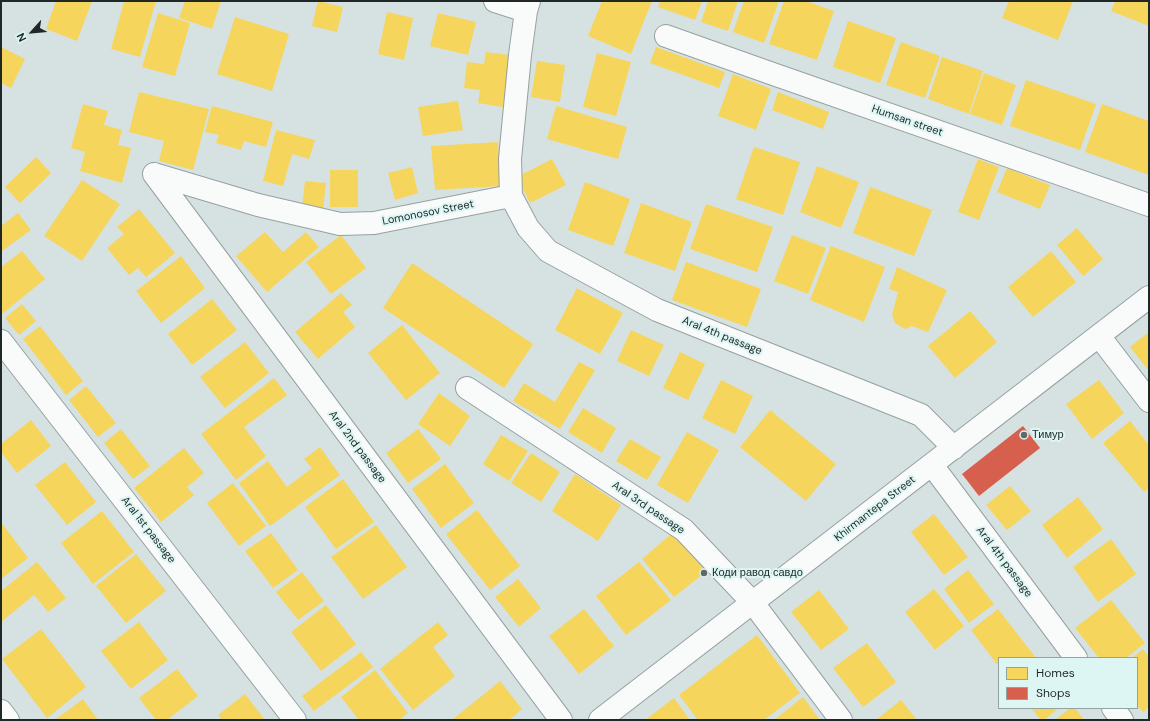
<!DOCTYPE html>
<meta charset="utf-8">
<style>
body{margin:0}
#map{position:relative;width:1150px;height:721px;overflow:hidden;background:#d6e2e2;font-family:"DM Sans",sans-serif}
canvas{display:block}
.frame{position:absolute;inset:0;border:2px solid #1f2827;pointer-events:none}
.legend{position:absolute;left:998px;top:657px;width:140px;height:52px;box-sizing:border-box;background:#ddf6f4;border:1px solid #91a4a2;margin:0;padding:5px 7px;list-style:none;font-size:12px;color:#1f2827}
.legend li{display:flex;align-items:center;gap:8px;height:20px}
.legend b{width:20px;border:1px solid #91a4a2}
.north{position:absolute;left:12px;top:12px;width:40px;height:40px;-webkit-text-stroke:3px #ddf6f4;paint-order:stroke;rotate:243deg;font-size:11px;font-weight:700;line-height:16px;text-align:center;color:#1f2827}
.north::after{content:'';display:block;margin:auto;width:14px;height:18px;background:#1f2827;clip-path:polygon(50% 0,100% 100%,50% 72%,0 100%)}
</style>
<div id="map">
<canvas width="1150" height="721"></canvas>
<div class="frame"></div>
<ul class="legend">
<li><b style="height:11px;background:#f6d55c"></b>Homes</li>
<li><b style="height:11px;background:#d6604d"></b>Shops</li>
</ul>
<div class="north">N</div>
</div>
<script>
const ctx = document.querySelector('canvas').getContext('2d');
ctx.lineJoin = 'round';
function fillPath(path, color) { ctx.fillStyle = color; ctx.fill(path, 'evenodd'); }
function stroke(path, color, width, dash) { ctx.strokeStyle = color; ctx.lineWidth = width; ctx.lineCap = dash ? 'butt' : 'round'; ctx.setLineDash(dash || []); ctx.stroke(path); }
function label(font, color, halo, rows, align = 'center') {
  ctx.font = font + ' "DM Sans",sans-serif'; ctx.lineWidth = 4; ctx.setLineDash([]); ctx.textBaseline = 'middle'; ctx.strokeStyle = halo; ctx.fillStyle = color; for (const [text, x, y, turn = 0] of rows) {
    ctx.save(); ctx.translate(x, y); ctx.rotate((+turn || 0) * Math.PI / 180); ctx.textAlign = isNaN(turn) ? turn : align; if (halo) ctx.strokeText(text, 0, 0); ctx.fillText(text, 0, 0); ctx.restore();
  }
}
const homes = new Path2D(`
 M 56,1 L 92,1 L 77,41 L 46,29 Z
 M 124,1 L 156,1 L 140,57 L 111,49 Z
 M 185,1 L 221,1 L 212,29 L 179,18 Z
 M 318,1 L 343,7 L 337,32 L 312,26 Z
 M 602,1 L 652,1 L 631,54 L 588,36 Z
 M 660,1 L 702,1 L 695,20 L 658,7 Z
 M 708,1 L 738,1 L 728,31 L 701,22 Z
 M 744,1 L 779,1 L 764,43 L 733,32 Z
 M 784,1 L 806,1 L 834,11 L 817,60 L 769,44 Z
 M 1009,1 L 1073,1 L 1058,40 L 1002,18 Z
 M 1115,1 L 1149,1 L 1149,26 L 1111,11 Z
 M 387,12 L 413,18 L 404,60 L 378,54 Z
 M 158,13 L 190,23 L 175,76 L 142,67 Z
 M 438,13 L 476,22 L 468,55 L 430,46 Z
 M 235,17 L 289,34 L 272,91 L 217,74 Z
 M 848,21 L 896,38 L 880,83 L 833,67 Z
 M 901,42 L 940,56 L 925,98 L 886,85 Z
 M 1,47 L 25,59 L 11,88 L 1,83 Z
 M 656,47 L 725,72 L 719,88 L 650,63 Z
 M 486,52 L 509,55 L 503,107 L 478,103 L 480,90 L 464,88 L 467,62 L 484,64 Z
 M 597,53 L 631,62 L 616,116 L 583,107 Z
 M 942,57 L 983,71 L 969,114 L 928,99 Z
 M 537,61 L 565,65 L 560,102 L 531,97 Z
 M 984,73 L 1016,85 L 1002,125 L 970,114 Z
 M 733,74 L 771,89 L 756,130 L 718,116 Z
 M 1026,80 L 1096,104 L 1080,150 L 1010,126 Z
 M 139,92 L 209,109 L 193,170 L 159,161 L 164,141 L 129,132 Z
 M 778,92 L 829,112 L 823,129 L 772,110 Z
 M 458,101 L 463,130 L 423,136 L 418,107 Z
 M 83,104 L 108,111 L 104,125 L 122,130 L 118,145 L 131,148 L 122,183 L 80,171 L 85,152 L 71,148 Z
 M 1102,104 L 1149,121 L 1149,175 L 1085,152 Z
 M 212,106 L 273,122 L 266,147 L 244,141 L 241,150 L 216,143 L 219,135 L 205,132 Z
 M 556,106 L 627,127 L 618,159 L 547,139 Z
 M 276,130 L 315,140 L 309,159 L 292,154 L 283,186 L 263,181 Z
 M 498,142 L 501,186 L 435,190 L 431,146 Z
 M 754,147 L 800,162 L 783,215 L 736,199 Z
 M 36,157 L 51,173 L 20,203 L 5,187 Z
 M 552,159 L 566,185 L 530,203 L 517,177 Z
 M 978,159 L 999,167 L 979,220 L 958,212 Z
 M 817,166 L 859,182 L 841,228 L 800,212 Z
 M 412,167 L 418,193 L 395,200 L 388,173 Z
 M 1007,168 L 1050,185 L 1040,209 L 997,192 Z
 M 330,170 L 358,170 L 358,207 L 330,207 Z
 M 82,180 L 120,204 L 82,261 L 44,236 Z
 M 305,181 L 326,183 L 323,210 L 302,207 Z
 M 585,182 L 630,199 L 613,246 L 568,230 Z
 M 870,187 L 932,210 L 914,256 L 853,233 Z
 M 641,203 L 692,222 L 675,271 L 624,253 Z
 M 706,204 L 773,227 L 757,272 L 690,249 Z
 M 139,209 L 175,253 L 146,277 L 138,268 L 129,275 L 107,248 L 124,234 L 117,227 Z
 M 18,213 L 31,230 L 2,251 L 1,249 L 1,226 Z
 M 1077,228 L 1103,259 L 1083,276 L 1057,245 Z
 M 265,232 L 283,252 L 306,232 L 319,247 L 267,292 L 236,256 Z
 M 341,235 L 366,268 L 331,294 L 306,262 Z
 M 792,235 L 826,248 L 808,294 L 774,281 Z
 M 831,246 L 885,267 L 864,322 L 810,300 Z
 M 22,251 L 45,279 L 2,314 L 1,267 Z
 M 1051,251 L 1076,282 L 1033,317 L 1008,287 Z
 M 181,256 L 205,288 L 161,323 L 136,291 Z
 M 686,262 L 761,289 L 747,327 L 672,300 Z
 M 412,263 L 533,344 L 504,388 L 383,308 Z
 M 897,267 L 947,290 L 928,332 L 912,326 L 905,329 L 895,323 L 892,315 L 898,292 L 889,289 Z
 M 577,288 L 623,313 L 600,354 L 555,330 Z
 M 341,293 L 352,305 L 343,312 L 355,327 L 318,359 L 295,332 Z
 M 212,299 L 237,330 L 192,365 L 168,334 Z
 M 22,304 L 36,321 L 19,335 L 5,318 Z
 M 970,311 L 997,342 L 955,378 L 928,346 Z
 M 402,325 L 440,373 L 406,400 L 368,353 Z
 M 40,326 L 83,381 L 66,395 L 23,339 Z
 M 631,330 L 664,345 L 649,376 L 617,361 Z
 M 1149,332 L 1149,371 L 1130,347 Z
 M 245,342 L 269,373 L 225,408 L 200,377 Z
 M 680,352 L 705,364 L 688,400 L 663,388 Z
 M 579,362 L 595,370 L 560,429 L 513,401 L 524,383 L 555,402 Z
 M 274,378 L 287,395 L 244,427 L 266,456 L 236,480 L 201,434 Z
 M 721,380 L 753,396 L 735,434 L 702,418 Z
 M 1099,380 L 1124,413 L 1092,439 L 1066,404 Z
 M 86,386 L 116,423 L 98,437 L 69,400 Z
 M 439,393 L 470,416 L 450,446 L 418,424 Z
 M 583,408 L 616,428 L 602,453 L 568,432 Z
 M 770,410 L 836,464 L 806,501 L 740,447 Z
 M 31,420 L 51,446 L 17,473 L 1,452 L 1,444 Z
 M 1130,421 L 1149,445 L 1149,488 L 1144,492 L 1103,443 Z
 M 121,429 L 150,466 L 133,479 L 104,443 Z
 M 418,429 L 441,459 L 408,483 L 386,453 Z
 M 687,432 L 719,450 L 688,503 L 657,485 Z
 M 501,435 L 528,451 L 509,481 L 483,464 Z
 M 630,439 L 661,457 L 647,480 L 616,461 Z
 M 320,447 L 340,475 L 270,526 L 239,483 L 268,461 L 287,487 L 312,468 L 304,459 Z
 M 184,448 L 204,473 L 187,487 L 194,495 L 161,522 L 134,488 Z
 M 531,453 L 560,472 L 541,502 L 511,483 Z
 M 65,462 L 96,502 L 67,525 L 35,485 Z
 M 445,464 L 474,503 L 441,528 L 412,489 Z
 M 575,474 L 621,505 L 598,541 L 552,511 Z
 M 343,479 L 374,522 L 336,549 L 305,507 Z
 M 233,483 L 266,526 L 239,546 L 207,503 Z
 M 1010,486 L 1031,511 L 1007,530 L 986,505 Z
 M 1078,497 L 1103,529 L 1067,558 L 1042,525 Z
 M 477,510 L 520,566 L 490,590 L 446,534 Z
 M 102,511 L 134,552 L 93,584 L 61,543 Z
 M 934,514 L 968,557 L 944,575 L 911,532 Z
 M 1,522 L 28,558 L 1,579 Z
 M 376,525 L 407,567 L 363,599 L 331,557 Z
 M 271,533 L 298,570 L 273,588 L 245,551 Z
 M 671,534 L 708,570 L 674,597 L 642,559 Z
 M 1111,539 L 1136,574 L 1098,602 L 1073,567 Z
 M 136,554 L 166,591 L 126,623 L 96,586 Z
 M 37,562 L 66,598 L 48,612 L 34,595 L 1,622 L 1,591 Z
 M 639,562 L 671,600 L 626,635 L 596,596 Z
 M 968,570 L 994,604 L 969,623 L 944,589 Z
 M 302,572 L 324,601 L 298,620 L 276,592 Z
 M 518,579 L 541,608 L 519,627 L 495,597 Z
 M 934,589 L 964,626 L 935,650 L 905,612 Z
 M 819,590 L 849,629 L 821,650 L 791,612 Z
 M 1111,600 L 1145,643 L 1126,658 L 1099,658 L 1075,628 Z
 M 326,605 L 356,644 L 321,671 L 291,632 Z
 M 584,609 L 614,646 L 579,674 L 549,636 Z
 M 998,609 L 1036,658 L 999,658 L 999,667 L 971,630 Z
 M 139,622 L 168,660 L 131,689 L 101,651 Z
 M 438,622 L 448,635 L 433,647 L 455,676 L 413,710 L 380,669 Z
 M 41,629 L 86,687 L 47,718 L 2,659 Z
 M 757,635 L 800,693 L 764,720 L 698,720 L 679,695 Z
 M 867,643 L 896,682 L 863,707 L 833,668 Z
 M 1143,649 L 1149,657 L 1149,707 L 1143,712 L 1137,705 L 1137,658 L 1132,658 Z
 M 361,652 L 373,667 L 314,711 L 302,696 Z
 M 177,669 L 198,696 L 167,720 L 156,720 L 139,698 Z
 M 375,670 L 408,713 L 399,720 L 359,720 L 341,697 Z
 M 500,681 L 522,709 L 509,720 L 452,720 Z
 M 245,694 L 265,720 L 222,720 L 218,715 Z
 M 803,697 L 820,720 L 774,720 Z
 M 674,698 L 690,720 L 645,720 Z
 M 83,699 L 98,720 L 55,720 Z
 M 901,700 L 917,720 L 876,720 Z
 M 1031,708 L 1059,708 L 1044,720 L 1041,720 Z
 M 1070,708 L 1075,708 L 1084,720 L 1055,720 Z`);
const shops = new Path2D(`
 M 1023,426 L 1040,448 L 979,496 L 962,474 Z`);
const minor = new Path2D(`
 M 495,1 L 526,11
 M 529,1 L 526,11 L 520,55 L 510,159 L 511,196 L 528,228 L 548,251 L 657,310 L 921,415 L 954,448
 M 666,36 L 773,74 L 1149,205
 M 154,174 L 561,720
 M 154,174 L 258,205 L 340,224 L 374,223 L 511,196
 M 1099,336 L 1149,401
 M 1,341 L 295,720
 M 467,388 L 684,530 L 753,603 L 841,720
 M 932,465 L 1076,658
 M 1113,708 L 1122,720
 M 1,711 L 8,720
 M 600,720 L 1149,297`);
const markers = [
 [1024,435,4,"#5f6968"],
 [704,573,4,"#5f6968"]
];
const streetNames = [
 ["Humsan street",907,121,19],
 ["Lomonosov Street",428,213,-11],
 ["Aral 4th passage",722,336,22],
 ["Aral 2nd passage",357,447,53],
 ["Aral 3rd passage",648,508,34],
 ["Khirmаntepa Street",875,509,-38],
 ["Aral 1st passage",148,530,52],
 ["Aral 4th passage",1004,562,53]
];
const poiNames = [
 ["Тимур",1032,435],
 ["Коди равод савдо",712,573]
];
fillPath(homes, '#f6d55c');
fillPath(shops, '#d6604d');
stroke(minor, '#97a0a0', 24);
stroke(minor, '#f9fbfb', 22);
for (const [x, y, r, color] of markers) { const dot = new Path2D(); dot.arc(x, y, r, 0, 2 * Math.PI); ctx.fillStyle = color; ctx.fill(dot); stroke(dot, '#ddf6f4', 1.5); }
label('11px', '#1f2827', '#ddf6f4', streetNames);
label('11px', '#1f2827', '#ddf6f4', poiNames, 'left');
</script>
